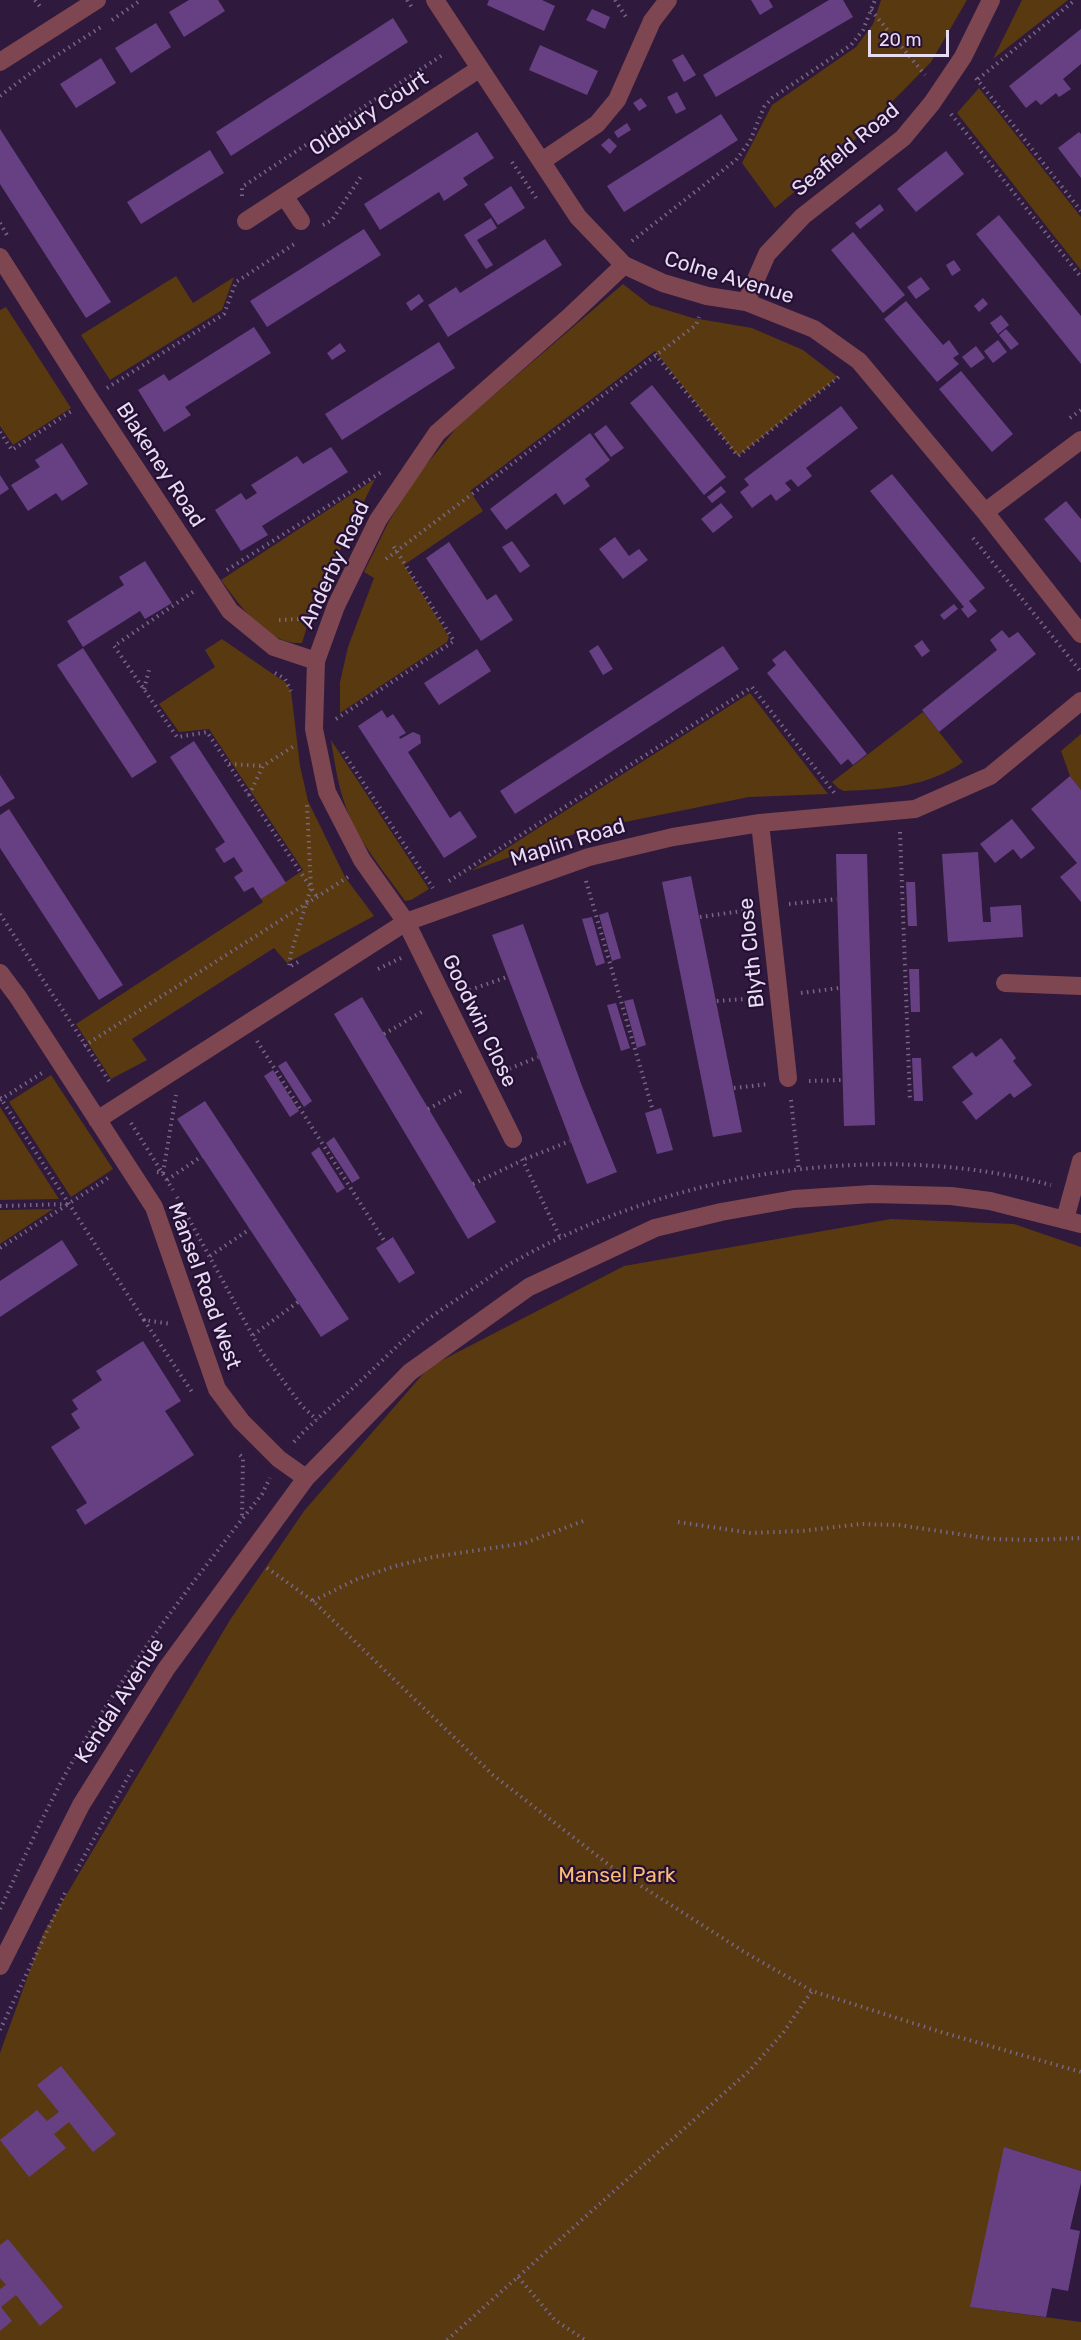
<!DOCTYPE html>
<style>
body{margin:0}
#map{position:relative;width:1081px;height:2340px;overflow:hidden;background:#2f1a3e;font-family:Rubik,sans-serif}
canvas{display:block}
.scale{position:absolute;left:868px;top:30px;width:81px;height:27px;box-sizing:border-box;border:3px solid #e8dcf3;border-top:0;padding-left:8px;font-size:18px;line-height:21px;white-space:nowrap;color:#e8dcf3;-webkit-text-stroke:4px #251034;paint-order:stroke}
</style>
<div id="map">
<canvas width="1081" height="2340"></canvas>
<div class="scale">20 m</div>
</div>
<script>
const ctx = document.querySelector('canvas').getContext('2d');
ctx.lineJoin = 'round';
function fillPath(path, color) { ctx.fillStyle = color; ctx.fill(path, 'evenodd'); }
function stroke(path, color, width, dash) { ctx.strokeStyle = color; ctx.lineWidth = width; ctx.lineCap = dash ? 'butt' : 'round'; ctx.setLineDash(dash || []); ctx.stroke(path); }
function label(font, color, halo, rows, align = 'center') {
  ctx.font = font + ' Rubik,sans-serif'; ctx.lineWidth = 4.5; ctx.setLineDash([]); ctx.textBaseline = 'middle'; ctx.strokeStyle = halo; ctx.fillStyle = color; for (const [text, x, y, turn = 0] of rows) {
    ctx.save(); ctx.translate(x, y); ctx.rotate((+turn || 0) * Math.PI / 180); ctx.textAlign = isNaN(turn) ? turn : align; if (halo) ctx.strokeText(text, 0, 0); ctx.fillText(text, 0, 0); ctx.restore();
  }
}
const green = new Path2D(`
 M 881,0 L 967,0 L 931,62 L 844,151 L 775,208 L 742,163 L 772,105 L 856,47 L 873,24 Z
 M 1022,0 L 1068,0 L 993,59 Z
 M 979,88 L 1081,217 L 1081,270 L 957,113 Z
 M 176,276 L 193,303 L 234,277 L 222,310 L 110,380 L 81,335 Z
 M 623,284 L 650,305 L 693,318 L 752,328 L 803,350 L 838,377 L 738,456 L 655,351 L 470,491 L 483,511 L 404,565 L 449,637 L 447,642 L 340,713 L 340,682 L 348,647 L 374,578 L 364,572 L 388,523 L 416,477 L 458,426 Z
 M 6,307 L 71,408 L 13,445 L 0,426 L 0,310 Z
 M 375,479 L 314,603 L 302,643 C 266,645 240,605 221,580 Z
 M 222,639 L 286,683 L 291,691 L 300,766 L 308,801 L 345,877 L 374,916 L 287,963 L 274,948 L 132,1039 L 147,1060 L 111,1079 L 76,1024 L 263,902 L 261,899 L 303,870 L 209,729 L 179,732 L 159,704 L 215,667 L 205,650 Z
 M 750,693 L 828,794 L 749,797 L 585,830 L 471,871 Z
 M 923,712 L 963,762 C 928,787 886,789 844,791 L 838,788 L 832,782 Z
 M 1081,734 L 1081,790 L 1070,776 L 1061,751 Z
 M 331,740 L 429,889 L 411,900 L 405,901 C 385,872 359,843 347,810 C 338,787 335,764 331,740 Z
 M 51,1075 L 113,1169 L 71,1197 L 9,1102 Z
 M 0,1107 L 59,1199 L 0,1200 Z
 M 53,1209 L 0,1244 L 0,1210 Z
 M 891,1219 L 1014,1224 L 1081,1247 L 1081,2171 L 1007,2148 L 971,2307 L 1081,2322 L 1081,2340 L 0,2340 L 0,2053 L 43,1934 L 230,1620 L 304,1511 L 429,1367 L 624,1266 Z`);
const building = new Path2D(`
 M 189,0 L 218,0 L 225,11 L 184,37 L 169,12 Z
 M 489,0 L 542,0 L 555,6 L 544,31 L 487,5 Z
 M 751,0 L 769,0 L 773,7 L 760,15 Z
 M 829,0 L 843,0 L 853,17 L 716,97 L 703,75 Z
 M 592,9 L 610,17 L 605,29 L 586,20 Z
 M 393,18 L 408,42 L 231,156 L 216,132 Z
 M 156,23 L 171,47 L 131,73 L 115,48 Z
 M 1081,29 L 1081,64 L 1063,79 L 1071,89 L 1059,97 L 1056,93 L 1041,105 L 1036,100 L 1026,108 L 1009,86 Z
 M 540,45 L 598,71 L 587,95 L 529,70 Z
 M 683,54 L 696,75 L 684,82 L 672,60 Z
 M 101,58 L 116,83 L 76,108 L 60,84 Z
 M 677,92 L 686,109 L 676,114 L 667,97 Z
 M 641,98 L 647,106 L 639,111 L 633,103 Z
 M 721,114 L 738,140 L 624,212 L 607,186 Z
 M 627,123 L 631,130 L 618,138 L 614,132 Z
 M 0,129 L 111,302 L 86,318 L 0,184 Z
 M 477,132 L 494,158 L 463,178 L 468,185 L 444,201 L 439,192 L 380,230 L 364,204 Z
 M 1079,132 L 1081,134 L 1081,178 L 1058,148 Z
 M 609,138 L 617,146 L 610,154 L 601,145 Z
 M 210,150 L 224,173 L 141,224 L 127,202 Z
 M 946,151 L 964,174 L 916,212 L 897,189 Z
 M 511,186 L 525,208 L 498,225 L 484,204 Z
 M 880,204 L 884,210 L 860,229 L 855,223 Z
 M 999,215 L 1081,316 L 1081,364 L 976,234 Z
 M 491,218 L 497,228 L 477,240 L 493,265 L 486,269 L 464,235 Z
 M 364,229 L 381,255 L 267,327 L 250,301 Z
 M 853,232 L 905,295 L 883,313 L 831,250 Z
 M 545,239 L 562,265 L 448,337 L 428,305 L 456,287 L 460,293 Z
 M 954,260 L 961,270 L 952,276 L 946,265 Z
 M 921,277 L 930,289 L 916,299 L 907,287 Z
 M 419,294 L 424,301 L 411,311 L 406,303 Z
 M 983,298 L 988,304 L 979,312 L 974,306 Z
 M 906,301 L 943,345 L 949,340 L 959,354 L 953,358 L 959,364 L 937,382 L 884,319 Z
 M 1001,315 L 1009,325 L 998,334 L 990,323 Z
 M 254,327 L 271,353 L 185,407 L 191,415 L 164,432 L 138,390 L 164,374 L 169,381 Z
 M 1006,329 L 1019,344 L 1011,350 L 999,335 Z
 M 998,340 L 1007,352 L 993,363 L 984,351 Z
 M 439,342 L 455,368 L 342,440 L 325,414 Z
 M 340,343 L 346,351 L 332,360 L 327,353 Z
 M 976,346 L 985,358 L 971,368 L 962,357 Z
 M 961,371 L 1013,434 L 992,452 L 939,389 Z
 M 652,385 L 726,477 L 704,495 L 630,403 Z
 M 841,406 L 858,428 L 806,468 L 812,476 L 798,487 L 791,479 L 785,483 L 791,490 L 776,501 L 771,494 L 752,508 L 740,492 L 749,485 L 744,479 Z
 M 606,425 L 624,448 L 611,457 L 594,434 Z
 M 590,433 L 610,460 L 585,479 L 590,486 L 564,505 L 556,493 L 506,530 L 490,509 Z
 M 62,443 L 88,484 L 62,501 L 56,493 L 28,511 L 11,485 L 40,467 L 35,460 Z
 M 331,447 L 348,472 L 262,526 L 268,535 L 241,551 L 215,510 L 241,493 L 246,500 L 257,493 L 251,485 L 297,456 L 303,464 Z
 M 892,474 L 985,588 L 969,601 L 977,611 L 968,618 L 961,609 L 964,607 L 870,491 Z
 M 0,475 L 9,489 L 0,495 Z
 M 721,486 L 726,492 L 712,503 L 707,497 Z
 M 1066,501 L 1081,519 L 1081,563 L 1044,519 Z
 M 721,503 L 733,517 L 713,533 L 701,519 Z
 M 615,537 L 629,556 L 639,549 L 648,560 L 623,579 L 599,549 Z
 M 512,541 L 530,566 L 520,573 L 502,547 Z
 M 449,542 L 487,600 L 496,594 L 513,620 L 481,641 L 426,558 Z
 M 145,561 L 172,603 L 145,619 L 140,611 L 83,647 L 67,621 L 124,585 L 119,577 Z
 M 954,604 L 958,609 L 944,620 L 940,615 Z
 M 1002,630 L 1009,638 L 1018,632 L 1036,654 L 939,732 L 922,710 L 997,650 L 990,640 Z
 M 922,640 L 930,651 L 922,657 L 914,646 Z
 M 598,645 L 613,669 L 603,675 L 589,651 Z
 M 723,646 L 739,669 L 515,814 L 500,791 Z
 M 83,648 L 157,762 L 132,778 L 57,665 Z
 M 477,649 L 491,671 L 439,705 L 424,683 Z
 M 785,650 L 867,754 L 853,765 L 848,759 L 841,765 L 767,673 L 776,665 L 772,660 Z
 M 382,710 L 387,718 L 393,714 L 406,733 L 399,737 L 400,739 L 413,732 L 420,735 L 421,743 L 408,752 L 450,818 L 460,811 L 477,837 L 444,858 L 358,726 Z
 M 194,741 L 286,883 L 261,899 L 253,887 L 244,892 L 234,877 L 243,871 L 234,857 L 224,863 L 215,849 L 225,842 L 170,757 Z
 M 0,775 L 15,798 L 0,807 Z
 M 1070,776 L 1081,790 L 1081,902 L 1060,877 L 1077,863 L 1031,809 Z
 M 9,809 L 123,985 L 99,1000 L 0,848 L 0,815 Z
 M 1012,819 L 1035,848 L 1021,859 L 1013,849 L 995,863 L 980,844 Z
 M 978,852 L 983,922 L 991,922 L 990,907 L 1021,905 L 1023,937 L 948,942 L 942,854 Z
 M 836,854 L 867,854 L 875,1125 L 844,1126 Z
 M 691,876 L 742,1132 L 713,1137 L 662,882 Z
 M 906,882 L 915,882 L 917,926 L 908,926 Z
 M 608,912 L 621,958 L 612,961 L 599,915 Z
 M 592,917 L 605,963 L 596,966 L 582,919 Z
 M 523,924 L 582,1086 L 617,1172 L 587,1184 L 492,935 Z
 M 909,969 L 919,969 L 920,1012 L 911,1012 Z
 M 362,997 L 496,1222 L 468,1239 L 334,1014 Z
 M 633,999 L 646,1045 L 637,1048 L 624,1001 Z
 M 616,1003 L 630,1048 L 621,1051 L 607,1005 Z
 M 1001,1038 L 1016,1058 L 1013,1061 L 1032,1085 L 1014,1098 L 1010,1093 L 976,1120 L 962,1102 L 973,1094 L 952,1067 L 972,1052 L 976,1057 Z
 M 912,1058 L 921,1058 L 923,1101 L 914,1101 Z
 M 286,1061 L 312,1101 L 304,1107 L 278,1066 Z
 M 273,1070 L 299,1111 L 290,1117 L 264,1076 Z
 M 205,1101 L 349,1319 L 321,1337 L 177,1119 Z
 M 661,1108 L 673,1150 L 657,1154 L 645,1113 Z
 M 334,1137 L 360,1178 L 352,1183 L 326,1143 Z
 M 319,1147 L 345,1188 L 337,1193 L 311,1153 Z
 M 393,1237 L 415,1273 L 399,1283 L 376,1248 Z
 M 62,1240 L 78,1265 L 0,1317 L 0,1281 Z
 M 143,1341 L 181,1401 L 165,1411 L 194,1455 L 85,1525 L 76,1510 L 87,1503 L 51,1447 L 80,1428 L 71,1414 L 78,1409 L 72,1400 L 102,1380 L 96,1371 Z
 M 61,2066 L 116,2134 L 93,2152 L 69,2122 L 54,2134 L 66,2148 L 29,2177 L 0,2140 L 37,2110 L 47,2121 L 59,2112 L 37,2085 Z
 M 1004,2147 L 1081,2171 L 1081,2183 L 1070,2229 L 1080,2231 L 1068,2291 L 1052,2288 L 1046,2317 L 970,2307 Z
 M 8,2239 L 63,2307 L 40,2326 L 16,2295 L 1,2307 L 12,2321 L 0,2331 L 0,2289 L 6,2285 L 0,2278 L 0,2245 Z`);
const path = new Path2D(`
 M 35,0 L 42,9
 M 407,0 L 413,9
 M 615,0 L 628,20
 M 871,10 L 925,75
 M 112,20 L 141,0
 M 976,78 L 1081,211
 M 978,79 L 1075,0
 M 0,96 L 40,66 L 101,27
 M 951,114 L 1081,277
 M 512,162 L 536,198
 M 242,196 L 242,187 L 444,54
 M 0,223 L 7,235
 M 323,225 L 332,220 L 362,175
 M 632,241 L 736,160 L 750,141 L 764,107 L 772,98 L 851,45 L 863,30 L 875,0
 M 655,354 L 738,456 L 840,376
 M 107,388 L 224,314 L 236,282 L 296,243
 M 1070,418 L 1081,410
 M 0,432 L 12,450 L 73,410
 M 973,538 L 1081,672
 M 386,559 L 696,325 L 699,317
 M 227,570 L 383,471
 M 193,592 L 114,646 L 177,737 L 207,732 L 317,897
 M 279,620 L 298,619 L 309,614
 M 275,673 L 285,679 L 291,691
 M 144,689 L 149,670
 M 336,719 L 454,641 L 392,544
 M 343,752 L 433,888
 M 229,764 L 263,766
 M 249,795 L 263,766 L 294,746
 M 900,832 L 910,1101
 M 449,881 L 752,687 L 836,795
 M 586,881 L 653,1111
 M 789,904 L 837,899
 M 0,914 L 111,1084
 M 700,917 L 749,910
 M 298,962 L 289,967 L 291,953 L 311,888 L 307,805
 M 378,969 L 401,958
 M 464,992 L 507,977
 M 801,993 L 839,988
 M 717,1001 L 758,998
 M 384,1034 L 425,1010
 M 257,1041 L 385,1242
 M 84,1046 L 348,877
 M 504,1071 L 538,1057
 M 809,1081 L 842,1080
 M 734,1088 L 769,1084
 M 0,1097 L 144,1320 L 171,1324
 M 0,1100 L 42,1073
 M 791,1100 L 799,1171
 M 428,1109 L 465,1089
 M 131,1123 L 173,1190
 M 522,1159 L 560,1237
 M 525,1159 L 570,1141
 M 157,1172 L 163,1173 L 176,1095
 M 167,1180 L 202,1156
 M 473,1184 L 519,1162
 M 177,1197 L 261,1351 L 302,1406 L 317,1420
 M 0,1206 L 68,1204 L 108,1178
 M 0,1248 L 67,1205
 M 210,1256 L 250,1229
 M 144,1320 L 192,1392
 M 253,1335 L 298,1302
 M 294,1442 C 312,1422 334,1405 354,1387 C 378,1365 401,1341 427,1320 C 440,1310 455,1301 468,1292 C 485,1281 500,1269 517,1260 C 674,1172 877,1139 1051,1185
 M 240,1455 L 243,1458 L 242,1519
 M 678,1522 L 751,1533 L 802,1531 L 860,1524 L 899,1525 L 991,1539 L 1034,1540 L 1081,1538
 M 267,1568 L 313,1601 L 493,1775 L 613,1868 L 746,1953 L 812,1991 L 941,2032 L 1081,2072
 M 313,1601 L 355,1580 L 395,1566 L 433,1557 L 525,1543 L 586,1520
 M 76,1871 L 132,1770
 M 0,1909 C 23,1861 44,1812 70,1766 C 125,1669 193,1581 262,1494 L 270,1478
 M 0,2030 L 66,1891
 M 518,2277 L 555,2320 L 585,2340
 M 447,2340 L 749,2071 L 783,2033 L 812,1991`);
const minor = new Path2D(`
 M 435,0 L 578,217 L 624,265 L 663,283 L 707,296 L 746,302 L 814,329 L 859,361 L 985,512 L 1081,634
 M 0,62 L 97,0
 M 542,161 L 597,124 L 617,100 L 652,21 L 668,0
 M 285,197 L 301,221
 M 246,221 L 479,69
 M 0,257 L 90,399 L 230,611 L 274,647 L 316,661
 M 746,302 L 767,254 L 803,216 L 903,138 L 932,103 L 963,57 L 991,0
 M 985,512 L 1081,440
 M 760,823 L 788,1078
 M 0,973 L 18,997 L 154,1207 L 217,1389 L 241,1421 L 279,1459 L 306,1478
 M 1005,983 L 1081,986
 M 97,1120 L 406,922 L 589,857 L 673,837 L 760,823 L 915,809 L 990,776 L 1081,701
 M 513,1139 L 406,922 L 362,860 L 327,792 L 314,729 L 316,661 L 336,606 L 378,520 L 437,433 L 569,317 L 624,265
 M 1065,1219 L 1081,1161
 M 0,1966 L 81,1805 L 166,1669 L 306,1478 L 410,1372 L 529,1287 L 655,1228 L 721,1212 L 794,1199 L 872,1194 L 951,1196 L 990,1201 L 1081,1224`);
const streetNames = [
 ["Oldbury Court",369,114,-33],
 ["Seafield Road",846,150,-40],
 ["Colne Avenue",729,278,17],
 ["Blakeney Road",160,465,57],
 ["Anderby Road",335,565,-65],
 ["Maplin Road",568,843,-17],
 ["Blyth Close",752,953,-96],
 ["Goodwin Close",479,1021,64],
 ["Mansel Road West",204,1286,70],
 ["Kendal Avenue",120,1701,-57]
];
const parkNames = [
 ["Mansel Park",617,1876]
];
fillPath(green, '#583910');
fillPath(building, '#674084');
stroke(path, '#786685', 4, [1.5, 4.5]);
stroke(minor, '#7e4650', 18);
label('21px', '#e8dcf3', '#251034', streetNames);
label('21px', '#f9bb72', '#251034', parkNames);
</script>
